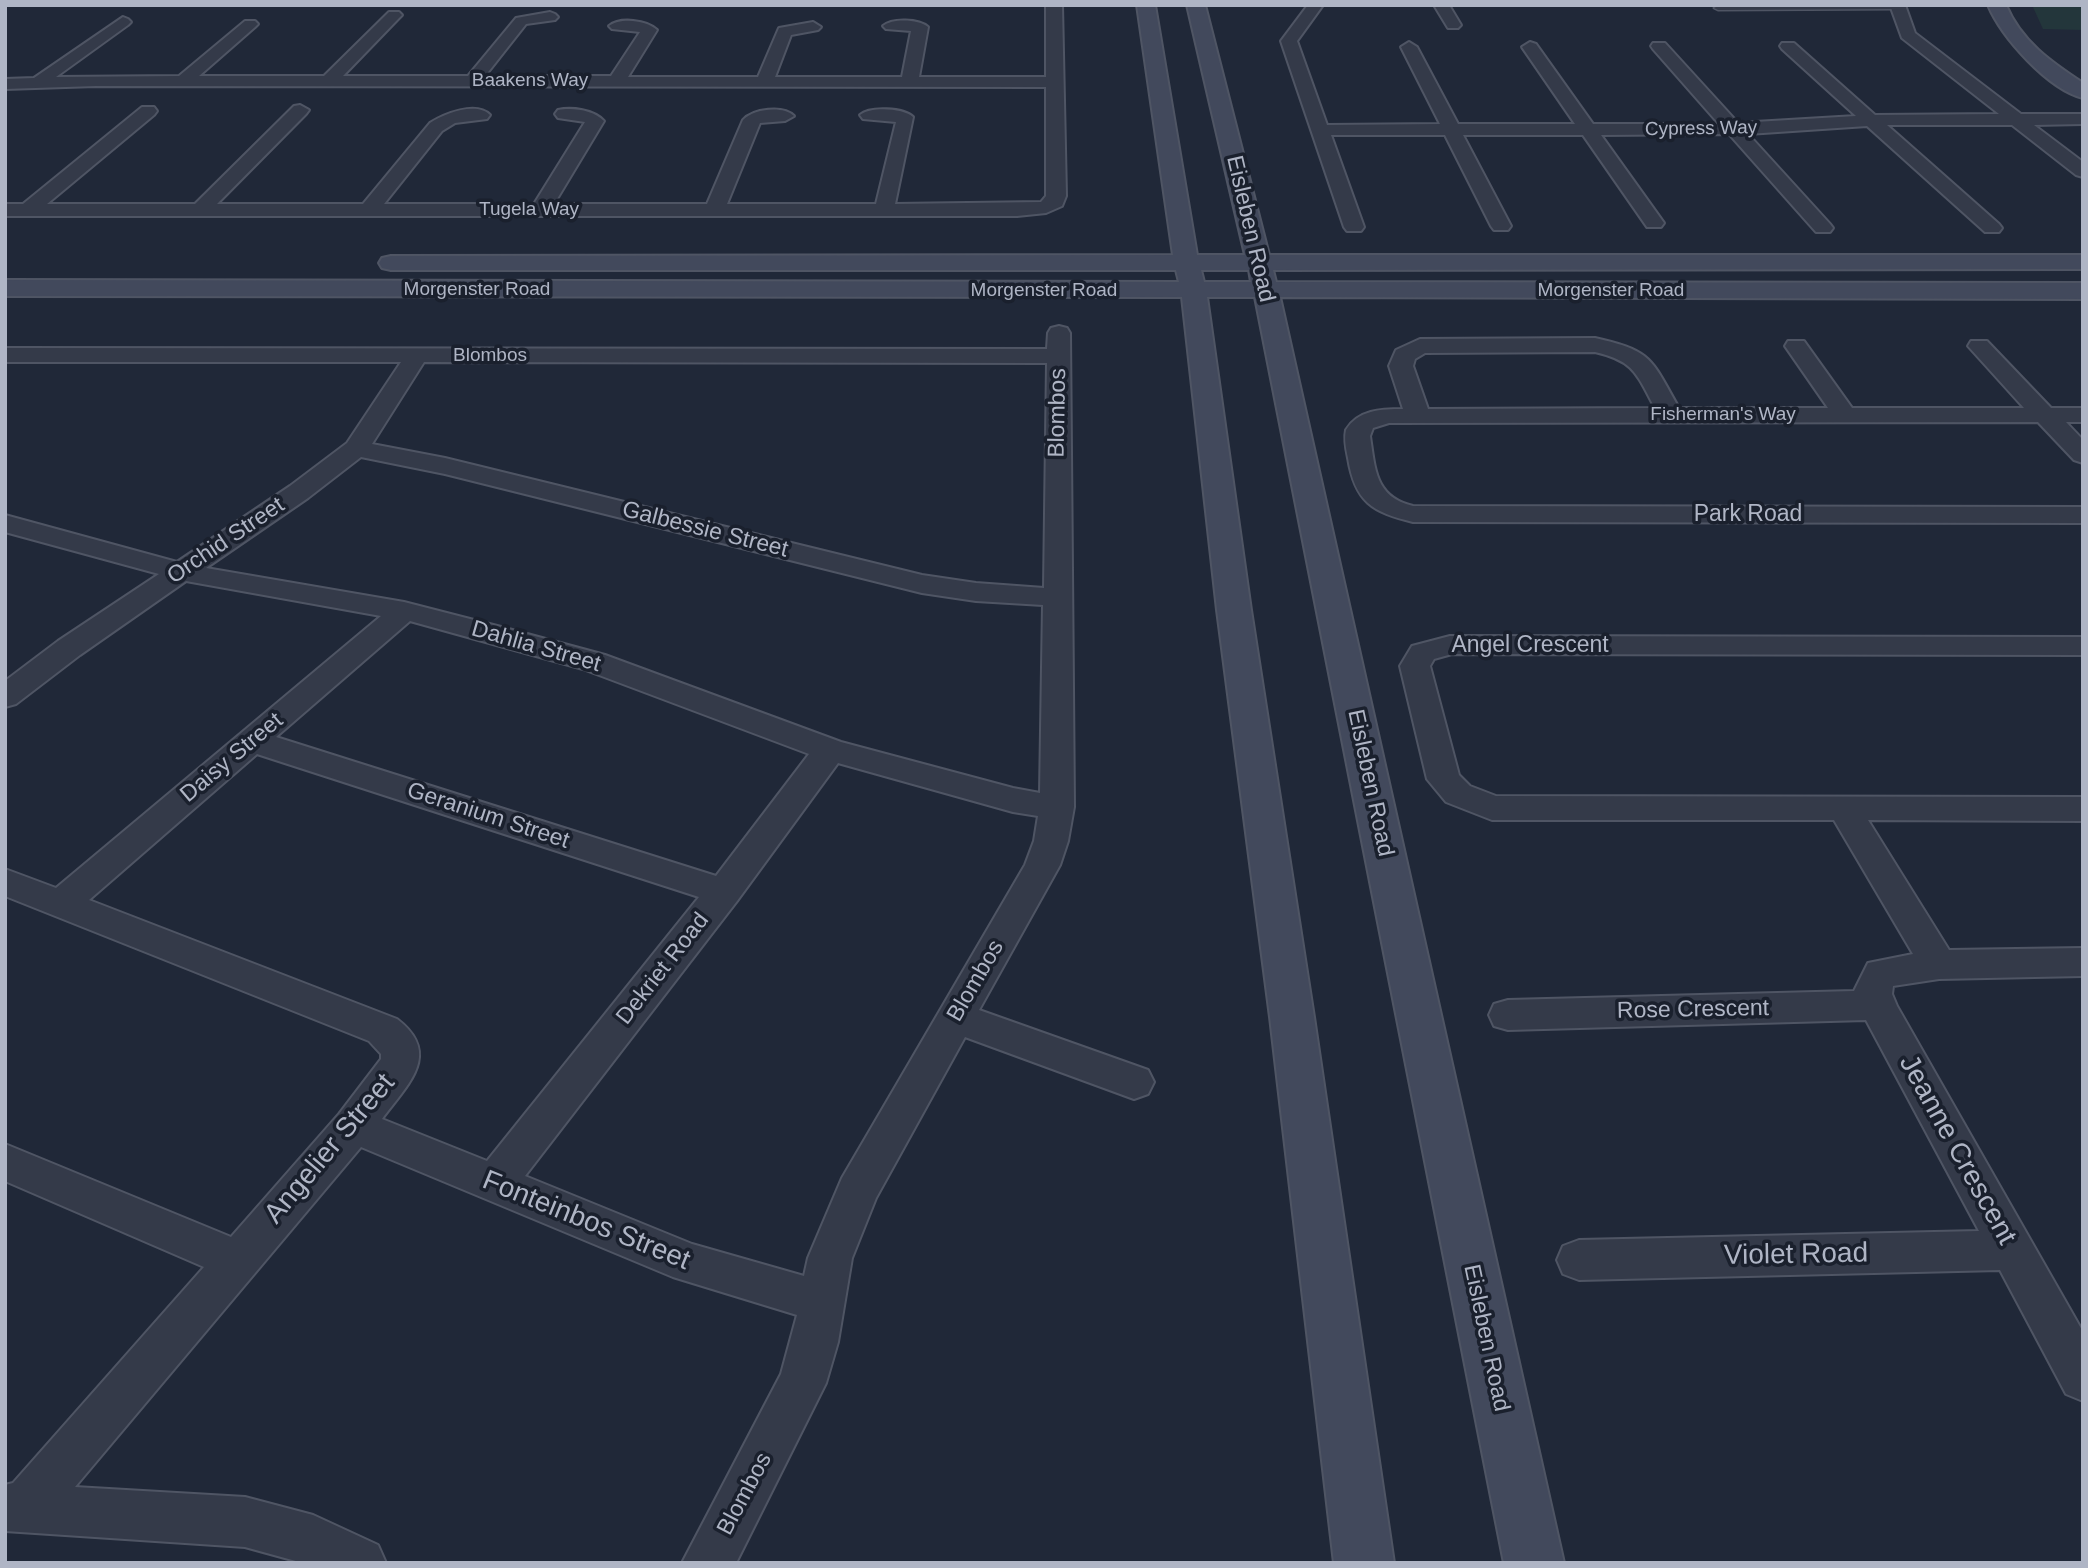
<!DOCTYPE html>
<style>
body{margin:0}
#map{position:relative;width:2088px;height:1568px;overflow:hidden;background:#202838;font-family:Arial,sans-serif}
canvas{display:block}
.frame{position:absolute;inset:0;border:7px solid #afb5c5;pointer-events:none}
</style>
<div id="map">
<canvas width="2088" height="1568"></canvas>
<div class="frame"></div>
</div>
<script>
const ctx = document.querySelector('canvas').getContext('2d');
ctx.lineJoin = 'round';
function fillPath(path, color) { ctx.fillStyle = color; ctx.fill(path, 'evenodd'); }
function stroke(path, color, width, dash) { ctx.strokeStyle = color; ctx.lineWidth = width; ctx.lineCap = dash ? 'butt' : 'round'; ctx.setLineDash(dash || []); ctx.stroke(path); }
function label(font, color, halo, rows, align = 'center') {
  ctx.font = font + ' Arial,sans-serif'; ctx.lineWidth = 7; ctx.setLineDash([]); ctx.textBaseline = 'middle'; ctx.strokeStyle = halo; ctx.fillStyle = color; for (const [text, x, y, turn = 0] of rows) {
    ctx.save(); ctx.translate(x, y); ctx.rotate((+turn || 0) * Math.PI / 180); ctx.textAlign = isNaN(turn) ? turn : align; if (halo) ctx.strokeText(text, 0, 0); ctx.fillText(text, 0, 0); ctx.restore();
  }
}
const green = new Path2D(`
 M 2032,5 L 2083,5 L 2083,30 L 2043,29 Z`);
const lane = new Path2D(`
 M 1900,5 L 1902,7 L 1898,9 L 1718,10 L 1714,8 L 1718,6 Z`);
const street = new Path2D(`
 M 1046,5 L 1062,5 L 1066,196 L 1062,206 L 1046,213 L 1017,216 L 5,216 L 5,204 L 23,204 L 142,107 L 154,107 L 157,111 L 154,115 L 47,204 L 195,204 L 294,106 L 300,105 L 309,110 L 306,114 L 217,204 L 363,204 L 430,123 C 444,114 476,101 490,115 L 487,119 L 455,123 L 442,131 L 384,204 L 534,204 L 585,122 L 558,118 L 555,114 L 558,110 C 572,107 594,110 604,121 L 554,204 L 707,204 L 743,120 C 753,109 783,105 794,116 L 785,121 L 760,123 L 727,204 L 876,204 L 896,122 L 863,119 L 860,115 C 870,106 904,108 913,117 L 895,204 L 1041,202 L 1046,196 L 1046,87 L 96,86 L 5,89 L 5,79 L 34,78 L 123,17 L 128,19 L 131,22 L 128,25 L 56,77 L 179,76 L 245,21 L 255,21 L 258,24 L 255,27 L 199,76 L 324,76 L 389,12 L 399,12 L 402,15 L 399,18 L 343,76 L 468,76 L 516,18 L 550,12 L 555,14 L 558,17 L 555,20 L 526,24 L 485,76 L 611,76 L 640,32 L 612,29 L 609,26 C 620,17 647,20 657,30 L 628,77 L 758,77 L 779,28 L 813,22 L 821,27 L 818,30 L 791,35 L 775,77 L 902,77 L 911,31 L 886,29 L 883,26 C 892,18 919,19 928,27 L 919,77 L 1046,77 Z
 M 1308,5 L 1323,5 L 1297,41 L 1327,125 L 1440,124 L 1401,47 L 1409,42 L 1417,47 L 1458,124 L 1575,124 L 1522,47 L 1530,42 L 1536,44 L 1593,124 L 1719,124 L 1653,49 L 1651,46 L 1653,43 L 1665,43 L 1738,123 L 1856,116 L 1782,49 L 1780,46 L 1782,43 L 1794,43 L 1875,115 L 1999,114 L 1902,38 L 1890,5 L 1905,5 L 1915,33 L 2021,114 L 2083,114 L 2083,124 L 2034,125 L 2083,162 L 2083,177 L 2076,175 L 2012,125 L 1887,125 L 1999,224 L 2002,228 L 1999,232 L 1985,232 L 1867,126 L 1748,134 L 1830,224 L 1833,228 L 1830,232 L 1816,232 L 1729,134 L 1601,135 L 1664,223 L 1661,227 L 1647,227 L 1583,135 L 1463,135 L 1511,226 L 1508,230 L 1494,230 L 1491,226 L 1445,135 L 1331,135 L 1364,227 L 1361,231 L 1347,231 L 1344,227 L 1281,41 Z
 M 1434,5 L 1449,5 L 1461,25 L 1458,28 L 1448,28 Z
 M 1059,326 L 1067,328 L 1070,333 L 1074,807 L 1068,841 L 1060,865 L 979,1010 L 1148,1070 L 1154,1082 L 1148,1094 L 1134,1099 L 965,1037 L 876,1198 L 852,1258 L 838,1342 L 826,1383 L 736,1563 L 682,1563 L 781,1374 L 797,1315 L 673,1277 L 361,1147 L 75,1487 L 245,1497 L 313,1515 L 378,1545 L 386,1563 L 303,1563 L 245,1547 L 5,1531 L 5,1485 L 13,1483 L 204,1267 L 5,1181 L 5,1144 L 231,1237 L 339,1114 L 381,1059 L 381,1054 L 369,1041 L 5,896 L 5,869 L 56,888 L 381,616 L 186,581 L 80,655 L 16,704 L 5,707 L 5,681 L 58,641 L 159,574 L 5,532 L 5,515 L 177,562 L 290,486 L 347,443 L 401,362 L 5,362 L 5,348 L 1047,349 L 1048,333 L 1051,328 ZM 424,362 L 1047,363 L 1044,588 L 976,583 L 922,575 L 445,458 L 372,444 ZM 361,457 L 445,474 L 922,593 L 976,601 L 1043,605 L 1040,793 L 1013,788 L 841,742 L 605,655 L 505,628 L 404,602 L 206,568 L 308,498 ZM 410,621 L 583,669 L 809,754 L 716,876 L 276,737 ZM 257,754 L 699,897 L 487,1161 L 382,1119 C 407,1085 443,1054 397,1019 L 89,900 ZM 838,763 L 1013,812 L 1038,816 L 1034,841 L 1025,865 L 842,1178 L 808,1258 L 804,1276 L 692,1244 L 525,1176 L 737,901 Z
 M 1595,338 C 1653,351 1651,359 1679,408 L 1828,408 L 1785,346 L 1788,341 L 1804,341 L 1852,408 L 2024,408 L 1968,346 L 1971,341 L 1987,341 L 2051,408 L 2083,408 L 2083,422 L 2066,422 L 2083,440 L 2083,463 L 2074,460 L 2038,422 L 1389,423 L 1373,428 L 1370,436 C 1375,469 1375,497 1413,506 L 2083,507 L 2083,523 L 1413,522 C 1372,512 1355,502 1348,458 C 1346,449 1344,439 1346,430 C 1358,410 1381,409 1403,409 L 1389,366 L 1396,350 L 1420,339 ZM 1595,352 C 1635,361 1637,375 1655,408 L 1428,409 L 1413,366 L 1415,359 L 1425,353 Z
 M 1450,636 L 2083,637 L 2083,655 L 1452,654 L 1434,659 L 1430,666 L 1459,775 L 1470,786 L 1496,796 L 2083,797 L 2083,821 L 1868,820 L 1949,950 L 2083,948 L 2083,976 L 1939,979 L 1893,986 L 1892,994 L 1897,1006 L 2083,1332 L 2083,1401 L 2066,1394 L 2000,1270 L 1579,1280 L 1563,1274 L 1557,1260 L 1563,1246 L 1579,1240 L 1979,1231 L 1866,1020 L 1508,1030 L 1494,1026 L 1489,1015 L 1494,1004 L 1508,1000 L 1854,991 L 1868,963 L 1913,954 L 1834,820 L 1492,820 L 1446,802 L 1427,779 L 1400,666 L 1412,646 Z`);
const secondary = new Path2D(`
 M 1137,5 L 1155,5 L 1197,255 L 1245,255 L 1187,5 L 1205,5 L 1269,255 L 2083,255 L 2083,269 L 1273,270 L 1276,282 L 2083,283 L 2083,299 L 1280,297 L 1564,1563 L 1504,1563 L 1255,297 L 1207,297 L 1251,610 L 1314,1017 L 1394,1563 L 1334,1563 L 1270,1017 L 1217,610 L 1182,297 L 5,296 L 5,280 L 1179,282 L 1176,270 L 391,270 L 382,268 L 379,263 L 382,258 L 391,256 L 1173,255 ZM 1201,270 L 1249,270 L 1251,282 L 1204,282 Z
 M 1988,5 L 2006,5 C 2021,41 2051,62 2083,83 L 2083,98 C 2048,89 2002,38 1988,5 Z`);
const farStreetnames = [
 ["Baakens Way",530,81],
 ["Cypress Way",1701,129,-1],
 ["Tugela Way",529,210],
 ["Morgenster Road",477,290],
 ["Morgenster Road",1044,291],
 ["Morgenster Road",1611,291],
 ["Blombos",490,356],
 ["Fisherman's Way",1723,415]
];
const streetNames = [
 ["Eisleben Road",1250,229,77],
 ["Blombos",1058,413,-89],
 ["Park Road",1748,515],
 ["Galbessie Street",705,530,14],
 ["Orchid Street",226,541,-34],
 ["Angel Crescent",1530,646],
 ["Dahlia Street",536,647,16],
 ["Daisy Street",232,758,-40],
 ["Eisleben Road",1370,783,78],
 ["Geranium Street",488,816,18],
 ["Dekriet Road",663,969,-52],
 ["Blombos",976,981,-60],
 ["Rose Crescent",1693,1010,-1],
 ["Eisleben Road",1486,1338,78],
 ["Blombos",745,1494,-62]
];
const nearStreetnames = [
 ["Angelier Street",330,1149,-50],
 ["Jeanne Crescent",1957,1150,61],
 ["Fonteinbos Street",586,1221,22],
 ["Violet Road",1796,1255,-1]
];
fillPath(green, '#23363b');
stroke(lane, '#4f5564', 3);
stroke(street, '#4f5564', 4);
stroke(secondary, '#4f5564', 4);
fillPath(lane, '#343a49');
fillPath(street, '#343a49');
fillPath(secondary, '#42495c');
label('19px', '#afb5c5', '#1a202d', farStreetnames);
label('23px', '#afb5c5', '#1a202d', streetNames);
label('28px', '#afb5c5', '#1a202d', nearStreetnames);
</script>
